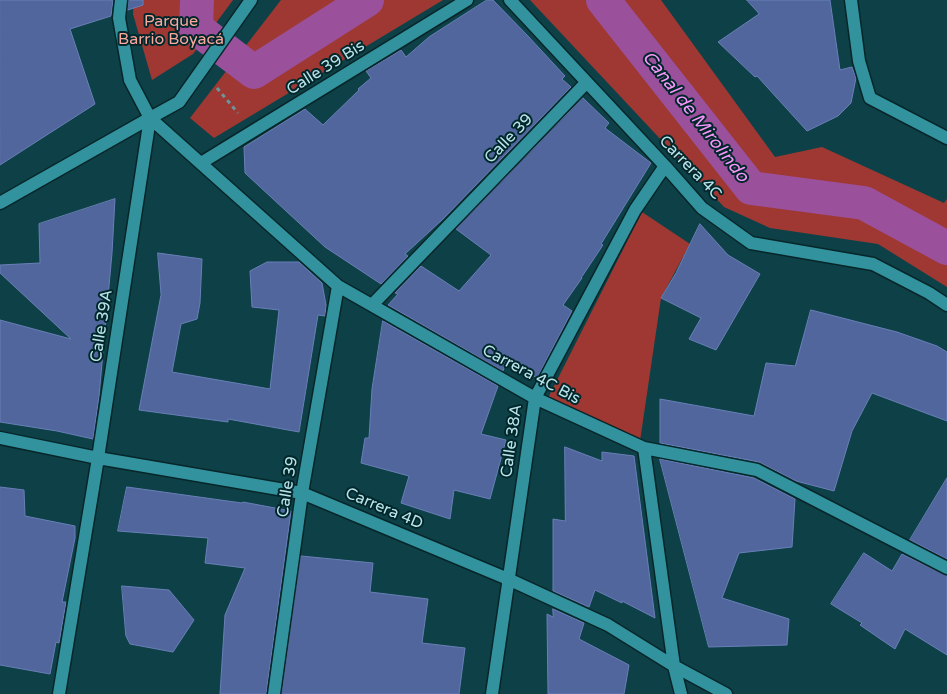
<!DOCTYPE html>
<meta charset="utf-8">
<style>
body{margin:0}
canvas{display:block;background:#0d4147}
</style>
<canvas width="947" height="694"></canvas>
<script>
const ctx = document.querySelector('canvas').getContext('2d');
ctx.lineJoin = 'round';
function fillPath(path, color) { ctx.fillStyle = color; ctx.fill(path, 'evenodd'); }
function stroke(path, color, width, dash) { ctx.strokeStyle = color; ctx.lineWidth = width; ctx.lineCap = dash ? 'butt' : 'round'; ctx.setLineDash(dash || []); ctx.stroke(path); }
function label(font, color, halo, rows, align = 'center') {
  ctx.font = font + ' "Varela Round",sans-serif'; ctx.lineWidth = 4; ctx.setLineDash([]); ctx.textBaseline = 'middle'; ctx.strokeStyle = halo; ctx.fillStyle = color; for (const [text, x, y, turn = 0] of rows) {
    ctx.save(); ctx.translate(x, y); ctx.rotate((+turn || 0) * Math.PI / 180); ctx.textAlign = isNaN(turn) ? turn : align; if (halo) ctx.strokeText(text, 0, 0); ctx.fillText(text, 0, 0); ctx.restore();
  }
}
const green = new Path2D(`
 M 134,0 L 233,0 L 193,54 L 152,80 L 133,14 Z
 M 281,0 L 443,0 L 214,138 L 190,118 Z
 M 530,0 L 661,0 L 775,157 L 822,147 L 944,203 L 947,199 L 947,287 L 878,244 L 770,228 L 724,207 Z
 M 642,212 L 690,244 L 661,298 L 640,441 L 547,400 Z`);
const canal = new Path2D(`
 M 197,0 L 196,28 L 254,72 L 367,0
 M 603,0 L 751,188 L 864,203 L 947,248`);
const building = new Path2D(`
 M 0,0 L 113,0 L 111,16 L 70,29 L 95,104 L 0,165 Z
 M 129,0 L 143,0 L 143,5 L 128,10 Z
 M 487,0 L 493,0 L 527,35 L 565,76 L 562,79 L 571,87 L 443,219 L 405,254 L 408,256 L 381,284 L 325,247 L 245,173 L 244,147 L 305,109 L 323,125 L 359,90 L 358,89 L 371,78 L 366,71 L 401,50 L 406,57 L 429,37 Z
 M 747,0 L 830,0 L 840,70 L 852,67 L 856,78 L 851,103 L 838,116 L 807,131 L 757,76 L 755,77 L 718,42 L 759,14 Z
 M 583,98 L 609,123 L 605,128 L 651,163 L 601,244 L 603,245 L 581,278 L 582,278 L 563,305 L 572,311 L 537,378 L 507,359 L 503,371 L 388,305 L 398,294 L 395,293 L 421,266 L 459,291 L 491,255 L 456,229 Z
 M 115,199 L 112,253 L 99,396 L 93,439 L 57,431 L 0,422 L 0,320 L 71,339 L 0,273 L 0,265 L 40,263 L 39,224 Z
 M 700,224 L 728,255 L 760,274 L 716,350 L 689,339 L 701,318 L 661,298 L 676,273 Z
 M 158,253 L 202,259 L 200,303 L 197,319 L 181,324 L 172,372 L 270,389 L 279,310 L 252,307 L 250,271 L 267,262 L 299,262 L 322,283 L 326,305 L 325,316 L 318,315 L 299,432 L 228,419 L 228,422 L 139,410 L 161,295 Z
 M 811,310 L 897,332 L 937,346 L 947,352 L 947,421 L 872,393 L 852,431 L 834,491 L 796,481 L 759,462 L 660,443 L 660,399 L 754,416 L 766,363 L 795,366 Z
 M 383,321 L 498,386 L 481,434 L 506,440 L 490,499 L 454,490 L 450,519 L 401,503 L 409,476 L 361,463 L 365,438 L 369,438 L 372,389 Z
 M 565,447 L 602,461 L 602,452 L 634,456 L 655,618 L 622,601 L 622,603 L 595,590 L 589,607 L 553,591 L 553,519 L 565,521 Z
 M 660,459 L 754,478 L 795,499 L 792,547 L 739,553 L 722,598 L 789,619 L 787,645 L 709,647 Z
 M 947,478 L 947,559 L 910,540 Z
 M 0,487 L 24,490 L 25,516 L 75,526 L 75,538 L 62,602 L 66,602 L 59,643 L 56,642 L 50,674 L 0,665 Z
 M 127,487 L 242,503 L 243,502 L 291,511 L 266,694 L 220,694 L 225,615 L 245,568 L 205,563 L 208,538 L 118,531 Z
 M 864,553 L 892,571 L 902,554 L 947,576 L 947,655 L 905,629 L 895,649 L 860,625 L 862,623 L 831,604 Z
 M 301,556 L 373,563 L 370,592 L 428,599 L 422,643 L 465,648 L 459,694 L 282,694 Z
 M 122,586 L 169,590 L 194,620 L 173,652 L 130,644 L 126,636 Z
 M 553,609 L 584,623 L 579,639 L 629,665 L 624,694 L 548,694 L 547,614 L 553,617 Z`);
const path = new Path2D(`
 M 217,88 L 238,113`);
const street = new Path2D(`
 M 121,0 L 119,18 L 130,80 L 150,118 L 338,286 L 535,398 L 644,448 L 757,470 L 947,568
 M 510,0 L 665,166 L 702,208 L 751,243 L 873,264 L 929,293 L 947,305
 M 851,0 L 859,61 L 870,98 L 947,138
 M 201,163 L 467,0
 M 0,203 L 150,118
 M 372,305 L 586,83
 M 0,438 L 98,458 L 302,493 L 508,579 L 608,625 L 674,666 L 726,694
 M 644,448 L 674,666 L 681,694
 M 59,694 L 98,458 L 150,118 L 179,102 L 251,0
 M 274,694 L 302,493 L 338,286
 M 492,694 L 535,398 L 635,210 L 665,166`);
const parkNames = [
 ["Parque",171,22],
 ["Barrio Boyacá",171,40]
];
const streetNames = [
 ["Calle 39 Bis",326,68,-32],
 ["Calle 39",509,139,-46],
 ["Carrera 4C",690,168,46],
 ["Calle 39A",102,326,-81],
 ["Carrera 4C Bis",531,375,28],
 ["Calle 38A",512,441,-82],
 ["Calle 39",288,487,-81],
 ["Carrera 4D",384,509,23]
];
const waterNames = [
 ["Canal de Mirolindo",695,117,52]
];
fillPath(green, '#9f3832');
stroke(canal, '#9a509b', 34);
fillPath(building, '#51669c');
stroke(building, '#687fb7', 1);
stroke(street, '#072629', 15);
stroke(path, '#68979d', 3, [4, 4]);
stroke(street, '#32929e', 12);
label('16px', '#faa79d', '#00272b', parkNames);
label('16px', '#bae4ea', '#00272b', streetNames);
label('italic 18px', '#f897f9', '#00272b', waterNames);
</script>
